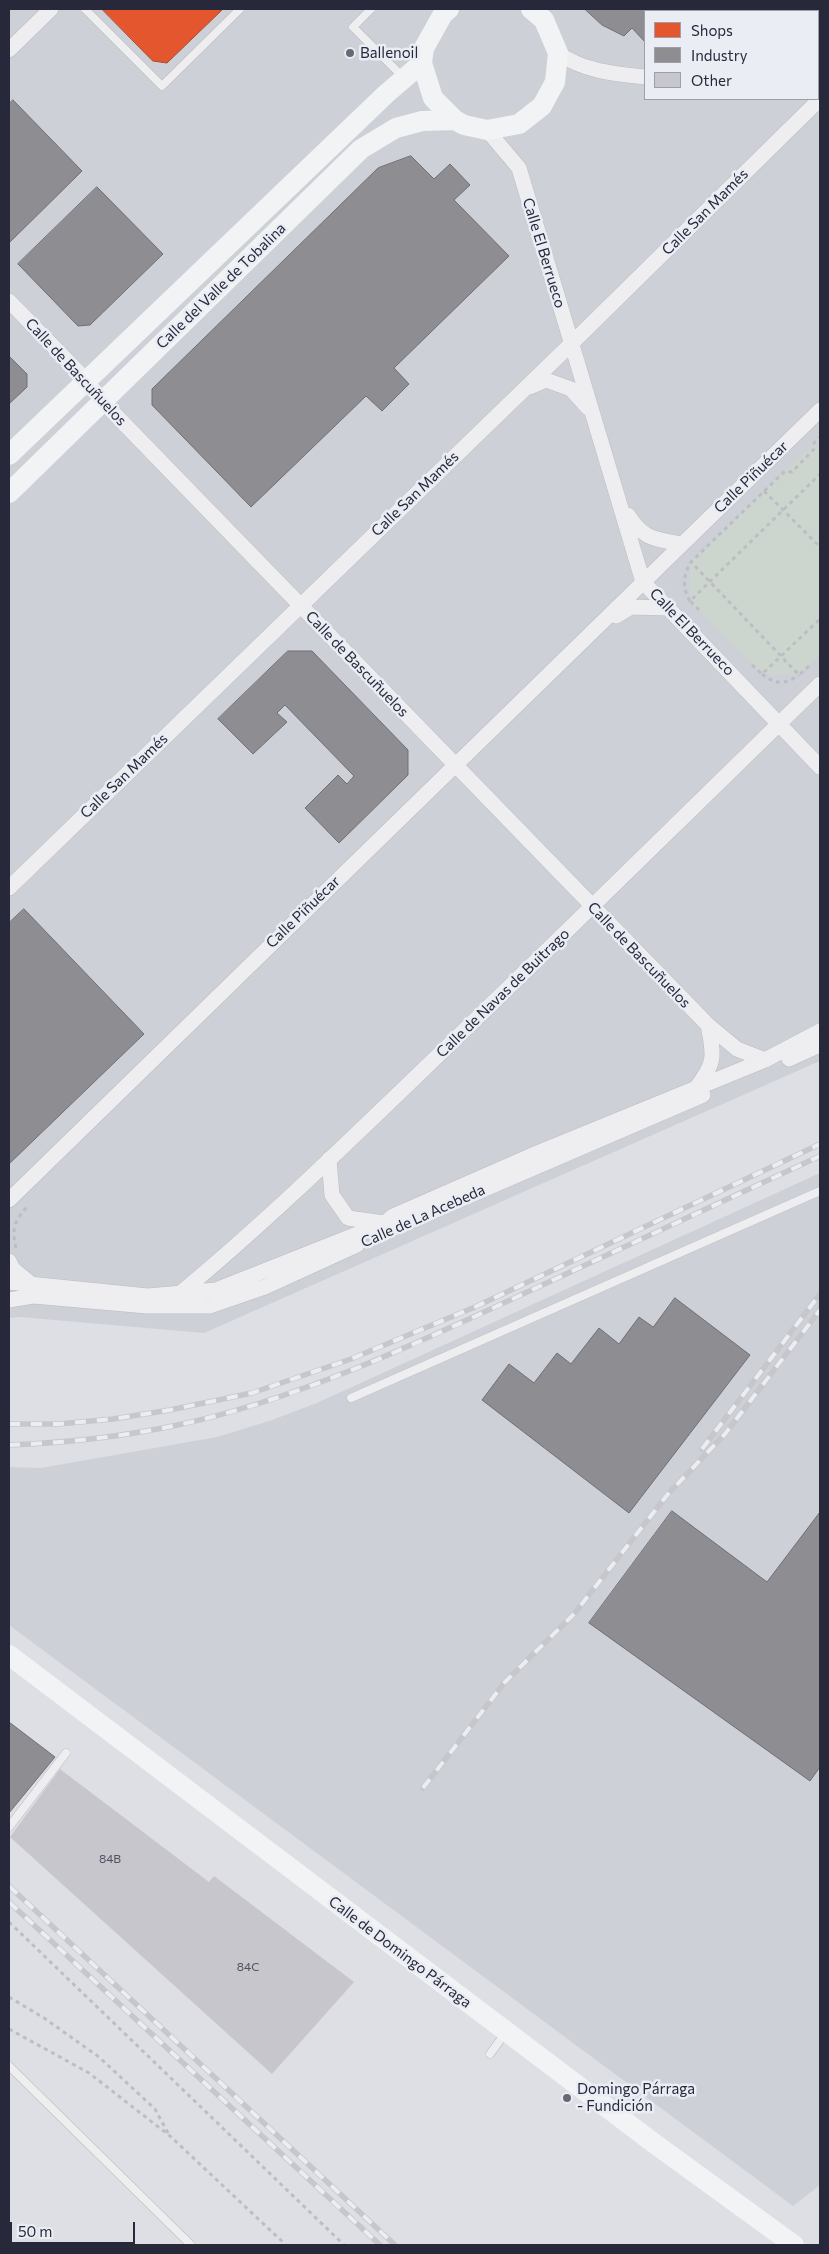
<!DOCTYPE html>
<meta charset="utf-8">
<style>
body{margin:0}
#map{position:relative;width:829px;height:2254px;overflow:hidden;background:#dedfe4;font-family:Commissioner,sans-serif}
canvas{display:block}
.frame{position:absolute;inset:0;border:10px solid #27293b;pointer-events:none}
.legend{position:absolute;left:644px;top:10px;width:175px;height:90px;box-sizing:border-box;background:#ebedf4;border:1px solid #9d9faa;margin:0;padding:6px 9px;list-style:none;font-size:15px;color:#27293b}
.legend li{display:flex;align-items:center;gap:10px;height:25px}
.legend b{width:25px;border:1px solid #9d9faa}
.scale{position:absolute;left:10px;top:2222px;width:125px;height:22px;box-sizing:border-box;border:2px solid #27293b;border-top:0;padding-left:6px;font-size:15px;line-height:18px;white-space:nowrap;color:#27293b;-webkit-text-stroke:4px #ebedf4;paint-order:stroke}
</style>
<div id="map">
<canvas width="829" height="2254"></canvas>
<div class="frame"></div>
<ul class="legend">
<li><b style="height:14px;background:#e4572e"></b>Shops</li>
<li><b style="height:14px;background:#8d8d92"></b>Industry</li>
<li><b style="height:14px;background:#c6c6cc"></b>Other</li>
</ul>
<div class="scale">50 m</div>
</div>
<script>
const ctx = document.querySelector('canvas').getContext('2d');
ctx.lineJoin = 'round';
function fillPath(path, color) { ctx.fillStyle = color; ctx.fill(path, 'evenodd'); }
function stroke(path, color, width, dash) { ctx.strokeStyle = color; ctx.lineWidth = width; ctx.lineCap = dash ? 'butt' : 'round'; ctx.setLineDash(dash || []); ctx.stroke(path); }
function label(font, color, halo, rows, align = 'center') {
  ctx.font = font + ' Commissioner,sans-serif'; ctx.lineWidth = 5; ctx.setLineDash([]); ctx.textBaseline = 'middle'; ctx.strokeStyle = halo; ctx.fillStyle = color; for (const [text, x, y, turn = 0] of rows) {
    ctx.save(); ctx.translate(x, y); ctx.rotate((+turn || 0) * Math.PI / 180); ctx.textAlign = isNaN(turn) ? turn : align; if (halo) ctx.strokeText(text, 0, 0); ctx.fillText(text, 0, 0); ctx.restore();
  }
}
const built = new Path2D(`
 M 9,9 L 820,9 L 820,1061 L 204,1333 L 20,1317 L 9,1318 ZM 645,11 L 818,11 L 818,99 L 645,99 Z
 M 820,1173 L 820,2185 L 793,2206 L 9,1625 L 9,1467 L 41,1468 L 217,1437 L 269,1421 L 317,1403 Z`);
const green = new Path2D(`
 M 820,437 L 820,655 L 799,675 L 762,674 L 690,601 L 691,562 Z`);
const shops = new Path2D(`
 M 102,9 L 223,9 L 167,63 L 153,61 Z`);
const industry = new Path2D(`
 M 585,9 L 678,9 L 676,11 L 645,11 L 645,42 L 632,28 L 624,36 L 602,25 Z
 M 726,9 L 820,9 L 820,51 L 818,51 L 818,11 L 726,11 Z
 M 13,100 L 82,171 L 9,243 L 9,104 Z
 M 411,156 L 434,179 L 450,164 L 470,185 L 454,200 L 509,256 L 394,368 L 409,384 L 382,411 L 366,396 L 251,507 L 152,405 L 152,389 L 378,168 Z
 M 97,187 L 163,254 L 90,325 L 78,326 L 18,264 Z
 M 9,356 L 27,374 L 27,387 L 9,404 Z
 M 288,651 L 312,651 L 408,750 L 408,775 L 339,843 L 305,808 L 338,775 L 347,784 L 354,776 L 285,705 L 277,713 L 287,722 L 253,754 L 218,719 Z
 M 24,909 L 144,1034 L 9,1164 L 9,923 Z
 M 675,1298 L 750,1355 L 629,1513 L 482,1400 L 509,1364 L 534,1383 L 557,1353 L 571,1364 L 599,1328 L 619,1344 L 639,1317 L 653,1327 Z
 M 672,1511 L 767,1582 L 820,1512 L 820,1767 L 810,1781 L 589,1623 Z
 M 9,1722 L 55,1757 L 9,1813 Z`);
const building = new Path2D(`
 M 60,1769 L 209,1882 L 214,1876 L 354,1982 L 272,2074 L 10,1837 Z`);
const path = new Path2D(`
 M 764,491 L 820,547
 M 690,601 C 682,588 683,575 691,562
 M 699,610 L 690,601 L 820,474
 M 752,665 L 762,674 L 820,619
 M 809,666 L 799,675 L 691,562 L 785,471 L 792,472 L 814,449 L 814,443 L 820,437
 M 762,674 C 776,685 784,685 799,675
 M 16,1248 C 11,1228 15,1220 29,1205
 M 9,1922 L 344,2245
 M 9,1997 L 44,2018 L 99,2057 L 155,2109 L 168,2133
 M 9,2029 L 89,2073 L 170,2136 L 286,2245`);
const lane = new Path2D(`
 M 85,9 L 162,86 L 240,9
 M 371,9 L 353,27 L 403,77
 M 705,11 L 705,9
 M 351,1398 L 820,1191
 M 9,1827 L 66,1753
 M 490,2054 L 506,2032
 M 9,2066 L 191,2245`);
const street = new Path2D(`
 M 9,50 L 51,9
 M 558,53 C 583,71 615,74 645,77
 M 487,130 L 519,168 L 643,582 L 820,767
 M 9,301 L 87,381 L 103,402 L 708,1025 L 737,1049 L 765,1060
 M 530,387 L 546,380 L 571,389 L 588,408
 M 628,515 C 644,540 655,539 681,544
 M 616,616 L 631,607 L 668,608
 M 9,888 L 571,344 L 820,99
 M 789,1059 L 820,1045
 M 696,1088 C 716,1062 714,1056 708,1025
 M 329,1159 L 332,1195 L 348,1218 L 384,1223
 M 9,1200 L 820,410
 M 380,1234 L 703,1095
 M 9,1261 L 13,1269 L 30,1283
 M 9,1282 L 148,1296 L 216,1290 L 385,1223 L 393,1216 L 530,1156 L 765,1060 L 820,1031
 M 178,1295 C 264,1224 344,1146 424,1069 C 557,942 688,812 820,684
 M 9,1300 L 33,1296 L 147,1306 L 210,1306 L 265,1287 L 357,1245`);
const secondary = new Path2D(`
 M 449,9 L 443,14 L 424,48 L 422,63 L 433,98 L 455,120 L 464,125 L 487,130 L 519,124 L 542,106 L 555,82 L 558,53 L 544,20 L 531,9
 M 9,455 L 386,94 L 422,63
 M 9,493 L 361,149 L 396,128 L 422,121 L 455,120
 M 9,1655 L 655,2144 L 794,2245`);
const rail = new Path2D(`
 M 9,1424 L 58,1424 L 113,1419 L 170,1410 L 252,1393 L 351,1359 L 475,1307 L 820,1144
 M 9,1445 C 64,1443 119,1437 173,1426 C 301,1400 433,1336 551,1281 C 641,1239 731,1198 820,1156
 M 702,1449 L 820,1294
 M 423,1788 L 505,1682 L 574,1614 L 668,1494 L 725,1434 L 820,1310
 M 9,1886 L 395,2245
 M 9,1902 L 380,2245`);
const markers = [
 [350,53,5,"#676976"],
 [567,2098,5,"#676976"]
];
const numberNames = [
 ["84B",110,1859],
 ["84C",248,1967]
];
const poiNames = [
 ["Ballenoil",360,53],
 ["Domingo Párraga",577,2089],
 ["- Fundición",577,2106]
];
const streetNames = [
 ["Calle San Mamés",705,212,-45],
 ["Calle El Berrueco",544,253,73],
 ["Calle del Valle de Tobalina",221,286,-44],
 ["Calle de Bascuñuelos",76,372,47],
 ["Calle Piñuécar",751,477,-44],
 ["Calle San Mamés",415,494,-44],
 ["Calle El Berrueco",692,632,46],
 ["Calle de Bascuñuelos",357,664,46],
 ["Calle San Mamés",124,776,-44],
 ["Calle Piñuécar",303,912,-44],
 ["Calle de Bascuñuelos",639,955,46],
 ["Calle de Navas de Buitrago",503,993,-44],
 ["Calle de La Acebeda",423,1216,-24],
 ["Calle de Domingo Párraga",400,1952,37]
];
fillPath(built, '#ced0d7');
fillPath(green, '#ccd6cf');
fillPath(shops, '#e4572e');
stroke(shops, '#ab4932', 1);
fillPath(industry, '#8d8d92');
stroke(industry, '#6e6f78', 1);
fillPath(building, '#c6c6cc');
stroke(lane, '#bbbcc1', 9);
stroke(street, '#bbbcc1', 16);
stroke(path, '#bdbec4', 3, [4, 4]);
stroke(lane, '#eeeef0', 8);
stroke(street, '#eeeef0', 15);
stroke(secondary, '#f2f3f4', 20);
stroke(rail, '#c7c7cb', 5.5);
stroke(rail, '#ebedf4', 4, [11]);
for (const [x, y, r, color] of markers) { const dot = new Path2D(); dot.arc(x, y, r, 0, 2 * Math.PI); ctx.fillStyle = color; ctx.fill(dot); stroke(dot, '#ebedf4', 2); }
label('12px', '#505261', null, numberNames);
label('15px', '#27293b', '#ebedf4', poiNames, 'left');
label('15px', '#27293b', '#ebedf4', streetNames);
</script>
